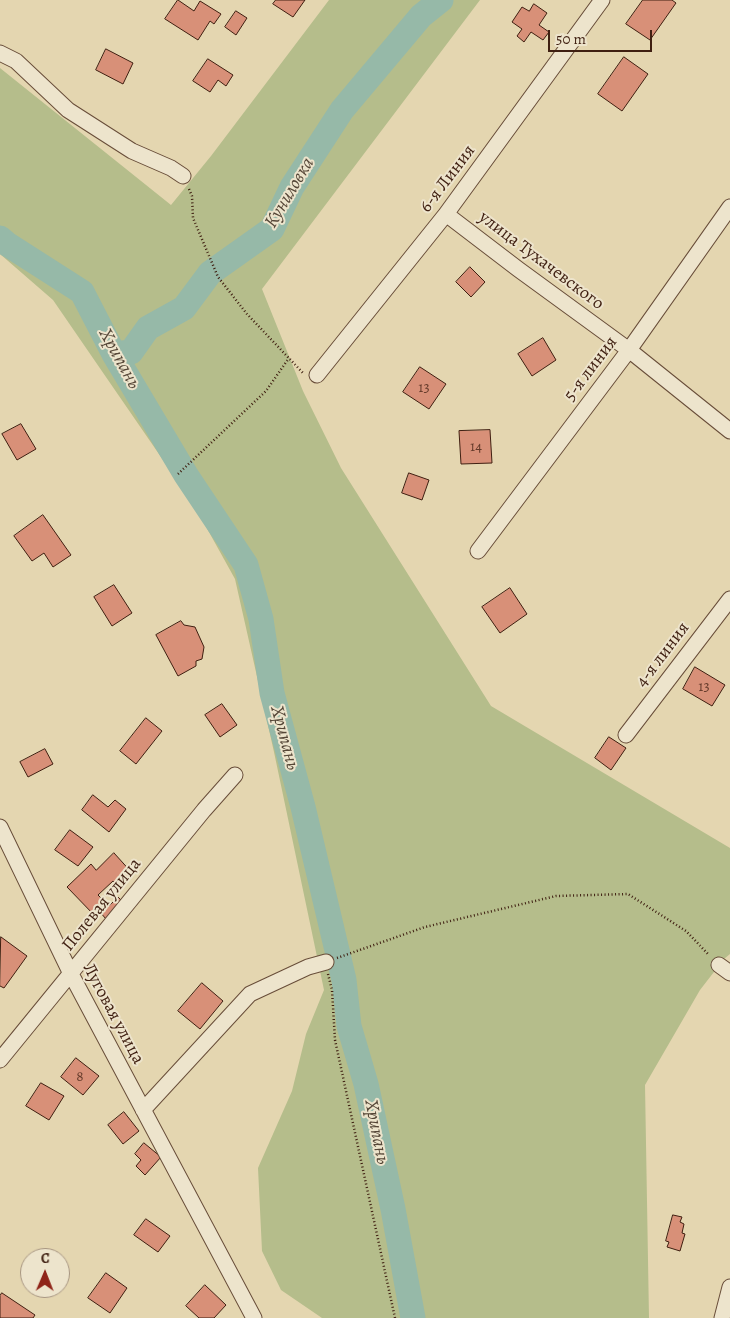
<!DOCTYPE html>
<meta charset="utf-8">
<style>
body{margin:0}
#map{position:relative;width:730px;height:1318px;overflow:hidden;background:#e4d6b0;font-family:Alegreya,serif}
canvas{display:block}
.north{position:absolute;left:20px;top:1248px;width:50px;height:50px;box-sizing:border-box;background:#ede4cc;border:1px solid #a79581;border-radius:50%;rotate:1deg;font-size:14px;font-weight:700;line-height:20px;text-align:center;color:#3f1f11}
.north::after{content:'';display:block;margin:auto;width:18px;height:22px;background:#8f2418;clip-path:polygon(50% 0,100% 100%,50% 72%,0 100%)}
.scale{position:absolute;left:548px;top:30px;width:104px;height:22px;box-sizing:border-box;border:2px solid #3f1f11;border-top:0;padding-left:6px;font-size:15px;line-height:18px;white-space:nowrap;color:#3f1f11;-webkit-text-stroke:4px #ede4cc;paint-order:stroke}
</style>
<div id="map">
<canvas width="730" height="1318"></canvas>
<div class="north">С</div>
<div class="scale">50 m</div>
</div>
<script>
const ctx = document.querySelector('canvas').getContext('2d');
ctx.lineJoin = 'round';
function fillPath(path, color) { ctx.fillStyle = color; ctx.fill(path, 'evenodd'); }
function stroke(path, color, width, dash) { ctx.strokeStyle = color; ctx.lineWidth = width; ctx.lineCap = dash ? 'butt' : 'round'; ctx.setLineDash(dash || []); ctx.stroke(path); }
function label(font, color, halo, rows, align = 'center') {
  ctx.font = font + ' Alegreya,serif'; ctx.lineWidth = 4; ctx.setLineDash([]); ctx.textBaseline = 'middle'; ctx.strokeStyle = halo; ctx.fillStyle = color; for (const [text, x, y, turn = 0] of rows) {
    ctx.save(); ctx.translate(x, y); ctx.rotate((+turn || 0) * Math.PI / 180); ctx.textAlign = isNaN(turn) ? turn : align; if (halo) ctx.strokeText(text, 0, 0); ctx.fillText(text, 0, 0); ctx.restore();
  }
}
const green = new Path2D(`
 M 329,0 L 480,0 L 262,289 L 303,391 L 341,468 L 491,706 L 730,848 L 730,954 L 724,959 L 700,990 L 645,1085 L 649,1318 L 322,1318 L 281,1290 L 262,1251 L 258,1168 L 292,1091 L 306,1034 L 324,990 L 274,752 L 235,579 L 194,505 L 53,300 L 0,254 L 0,68 L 171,205 L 211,156 Z`);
const river = new Path2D(`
 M 0,238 L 7,244 L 82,292 L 114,354 L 186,475 L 246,565 L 261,619 L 272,693 L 303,807 L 344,980 L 349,1026 L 366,1084 L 393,1209 L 413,1318
 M 114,354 L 131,352 L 148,328 L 184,308 L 210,273 L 272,229 L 292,187 L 342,110 L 421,16 L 441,0`);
const building = new Path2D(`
 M 178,0 L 194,11 L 200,1 L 221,14 L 214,24 L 210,21 L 198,40 L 165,19 Z
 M 276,0 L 305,0 L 293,17 L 273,4 Z
 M 643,0 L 672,0 L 676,3 L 650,40 L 626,24 Z
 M 534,4 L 547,13 L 539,25 L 549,32 L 543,40 L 531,32 L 524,42 L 517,36 L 522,29 L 512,22 L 522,7 L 529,11 Z
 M 236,11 L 247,18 L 236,35 L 225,27 Z
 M 106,49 L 133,63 L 123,84 L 96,70 Z
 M 624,57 L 648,74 L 622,111 L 598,94 Z
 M 208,59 L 233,75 L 226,86 L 218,80 L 210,92 L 193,81 Z
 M 470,267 L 485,282 L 471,297 L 456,282 Z
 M 543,338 L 556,360 L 532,376 L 518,354 Z
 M 420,367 L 446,384 L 429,409 L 403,392 Z
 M 21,424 L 36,449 L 17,460 L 2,434 Z
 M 490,430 L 492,463 L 461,464 L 459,431 Z
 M 409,473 L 429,480 L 422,500 L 402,493 Z
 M 43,515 L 71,555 L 53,567 L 44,553 L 32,561 L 14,536 Z
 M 114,585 L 132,613 L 112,626 L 94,597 Z
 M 510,588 L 527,614 L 500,633 L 482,607 Z
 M 181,621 L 184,625 L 195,627 L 204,647 L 202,659 L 196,661 L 196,666 L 178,676 L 156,635 Z
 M 695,667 L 725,685 L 712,706 L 683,689 Z
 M 222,704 L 237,725 L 220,737 L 205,715 Z
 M 146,718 L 162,731 L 136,764 L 120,751 Z
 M 609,737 L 626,748 L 611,770 L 595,758 Z
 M 45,749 L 53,764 L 28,777 L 20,762 Z
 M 93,795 L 108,807 L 115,800 L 126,809 L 109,832 L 82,810 Z
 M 70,830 L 93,847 L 78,866 L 55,850 Z
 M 114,853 L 133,874 L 119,887 L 113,881 L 98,895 L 109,906 L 118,897 L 124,903 L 106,919 L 100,912 L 95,916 L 67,887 L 91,864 L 96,870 Z
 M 1,937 L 27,956 L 4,988 L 0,986 Z
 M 202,983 L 223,1001 L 200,1029 L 178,1011 Z
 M 76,1058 L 99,1076 L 83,1095 L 61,1077 Z
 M 41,1083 L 64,1096 L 49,1120 L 26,1106 Z
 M 124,1112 L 139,1131 L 123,1144 L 108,1125 Z
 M 144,1143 L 161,1157 L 145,1175 L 136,1166 L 141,1160 L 135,1154 Z
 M 673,1215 L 682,1217 L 680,1222 L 684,1224 L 682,1233 L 685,1234 L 680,1251 L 667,1247 L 669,1242 L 666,1241 Z
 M 146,1219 L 170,1236 L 158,1252 L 134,1235 Z
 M 106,1273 L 127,1288 L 110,1313 L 88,1298 Z
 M 205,1285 L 226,1305 L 214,1318 L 199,1318 L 186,1306 Z
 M 2,1293 L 35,1315 L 33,1318 L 0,1318 L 0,1296 Z`);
const path = new Path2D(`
 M 189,189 L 192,196 L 193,218 L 218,277 L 247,314 L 303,373
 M 178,474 L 266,391 L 289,358
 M 337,958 L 425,927 L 556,896 L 628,894 L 686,931 L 709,955
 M 328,974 L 332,990 L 335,1040 L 395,1318`);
const street = new Path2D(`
 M 0,53 L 16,61 L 68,110 L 132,151 L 171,168 L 183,176
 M 446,214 L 518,269 L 629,350 L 730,431
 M 317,375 L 446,214 L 602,0
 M 478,551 L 629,350 L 730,207
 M 626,735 L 730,599
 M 0,827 L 71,974 L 254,1318
 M 719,965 L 730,973
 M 0,1060 L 204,810 L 235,775
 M 143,1110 L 250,994 L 308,967 L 326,962
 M 722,1318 L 730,1287`);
const numberNames = [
 ["13",424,388],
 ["14",476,447],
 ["13",704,687],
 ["8",80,1077]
];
const streetNames = [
 ["6-я Линия",448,179,-53],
 ["улица Тухачевского",541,261,37],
 ["5-я линия",591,369,-53],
 ["4-я линия",663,655,-53],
 ["Полевая улица",102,905,-51],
 ["Луговая улица",113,1014,62]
];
const waterNames = [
 ["Куниловка",290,193,-59],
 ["Хрипань",119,359,61],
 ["Хрипань",284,738,75],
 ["Хрипань",376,1132,79]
];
fillPath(green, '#b5bd8b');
stroke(river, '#96b9a8', 25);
fillPath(building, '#d89078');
stroke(building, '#3f1f11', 1);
stroke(street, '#684d39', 17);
stroke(path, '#3f1f11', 2.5, [1, 2.5]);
stroke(street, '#ede4cc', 15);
label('15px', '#653b2b', null, numberNames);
label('18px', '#3f1f11', '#ede4cc', streetNames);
label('italic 19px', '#554637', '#ede4cc', waterNames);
</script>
